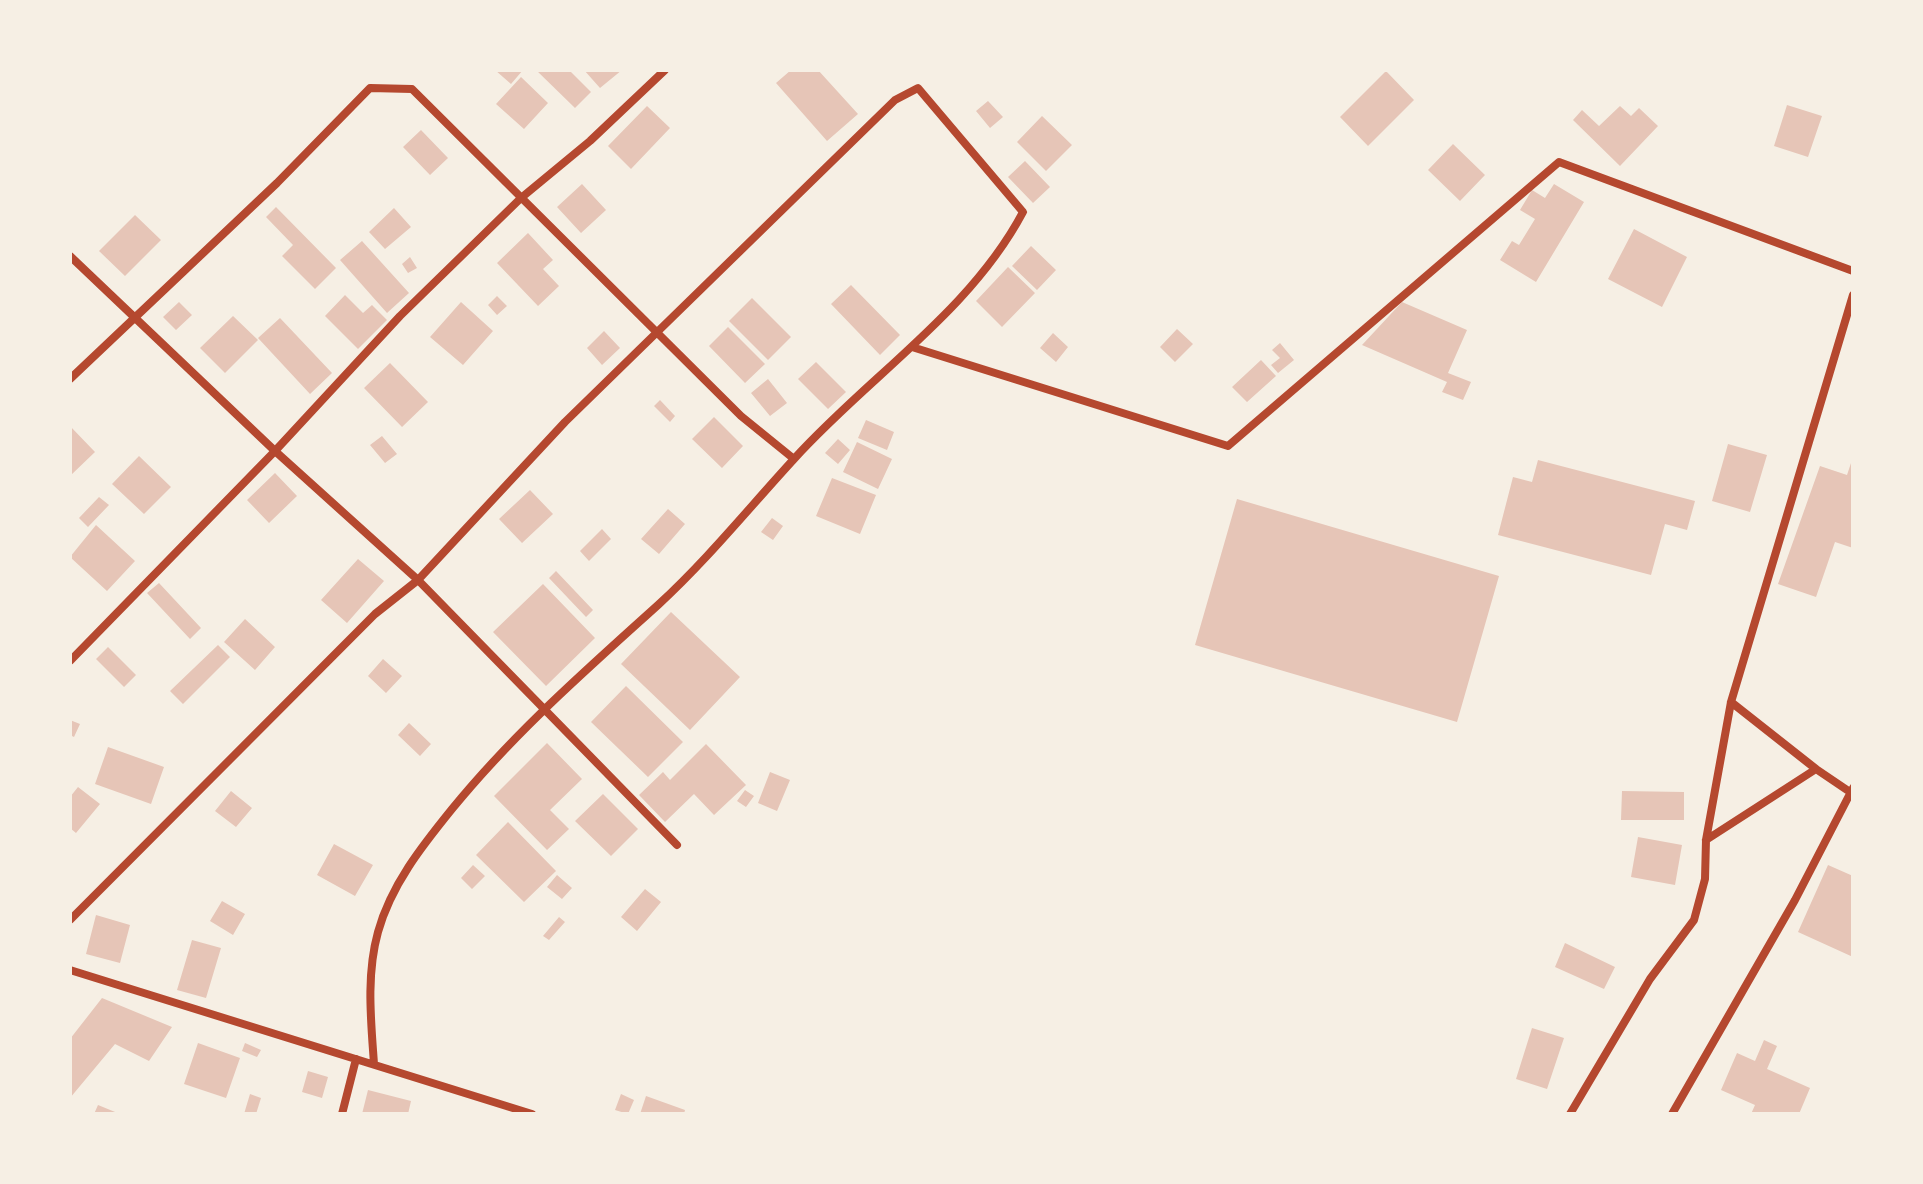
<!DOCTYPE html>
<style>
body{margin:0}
#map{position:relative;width:1923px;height:1184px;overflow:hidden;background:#f6efe4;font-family:Poppins,sans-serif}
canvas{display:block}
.frame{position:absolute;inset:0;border:72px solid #f6efe4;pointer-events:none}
</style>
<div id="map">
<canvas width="1923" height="1184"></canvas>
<div class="frame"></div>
</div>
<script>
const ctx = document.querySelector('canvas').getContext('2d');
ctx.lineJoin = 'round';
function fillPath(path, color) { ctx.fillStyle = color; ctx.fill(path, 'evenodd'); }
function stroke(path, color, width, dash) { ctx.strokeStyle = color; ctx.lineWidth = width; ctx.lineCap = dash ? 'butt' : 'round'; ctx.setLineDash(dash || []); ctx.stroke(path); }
const building = new Path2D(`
 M 495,70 L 523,70 L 511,84 Z
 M 536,70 L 569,70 L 591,92 L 575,108 Z
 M 584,70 L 622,70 L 600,88 Z
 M 791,70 L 818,70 L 858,114 L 827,141 L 776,83 Z
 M 1386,71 L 1414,100 L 1368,146 L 1340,117 Z
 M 521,77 L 548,103 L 524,129 L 496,104 Z
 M 988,101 L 1003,117 L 990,128 L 976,111 Z
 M 1787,105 L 1822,116 L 1808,157 L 1774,146 Z
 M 647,106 L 670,128 L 631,169 L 608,146 Z
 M 1620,106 L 1631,116 L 1639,108 L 1658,126 L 1620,166 L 1573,120 L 1582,110 L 1599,126 Z
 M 1042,116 L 1072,145 L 1046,171 L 1017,142 Z
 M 421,130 L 448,158 L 430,175 L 403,147 Z
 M 1453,144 L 1485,175 L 1460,201 L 1428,170 Z
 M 1025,161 L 1050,187 L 1033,203 L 1008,177 Z
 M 582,184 L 606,210 L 581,233 L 557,207 Z
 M 1554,184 L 1584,202 L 1536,282 L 1500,260 L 1512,241 L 1519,245 L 1535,219 L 1520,210 L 1532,190 L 1545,198 Z
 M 276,207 L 336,268 L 315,289 L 282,256 L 293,245 L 266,217 Z
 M 394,208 L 411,227 L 385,249 L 369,232 Z
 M 135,215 L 161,240 L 125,276 L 99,251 Z
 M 1634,229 L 1687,257 L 1662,307 L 1608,279 Z
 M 528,233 L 553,260 L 543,269 L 559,286 L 538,306 L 497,263 Z
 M 362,241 L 409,293 L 387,313 L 340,260 Z
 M 1031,246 L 1056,270 L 1037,290 L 1012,266 Z
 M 410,257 L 417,268 L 408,273 L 402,264 Z
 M 1008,267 L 1035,293 L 1002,327 L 976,301 Z
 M 851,285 L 900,335 L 880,355 L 831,304 Z
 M 345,295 L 363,313 L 372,305 L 387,320 L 358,349 L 325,316 Z
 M 497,296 L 507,306 L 497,315 L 488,305 Z
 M 752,298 L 791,337 L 768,360 L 729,321 Z
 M 179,302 L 192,315 L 176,330 L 163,317 Z
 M 461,302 L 493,331 L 463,365 L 430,337 Z
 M 1402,302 L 1467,330 L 1448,373 L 1471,382 L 1463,400 L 1442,392 L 1447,382 L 1362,345 Z
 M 233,316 L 258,340 L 225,373 L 200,348 Z
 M 280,318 L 332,373 L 310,394 L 258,338 Z
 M 728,327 L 765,364 L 745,383 L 709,346 Z
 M 1177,329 L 1193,344 L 1175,362 L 1160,347 Z
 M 604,331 L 620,348 L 602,365 L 587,348 Z
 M 1053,333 L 1068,347 L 1056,362 L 1040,348 Z
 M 1280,343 L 1294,360 L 1278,373 L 1271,365 L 1280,358 L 1272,350 Z
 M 1261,360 L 1276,376 L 1247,402 L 1232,387 Z
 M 816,362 L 846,392 L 828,409 L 798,379 Z
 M 390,363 L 428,402 L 402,427 L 364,388 Z
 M 768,379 L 787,403 L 770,416 L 751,393 Z
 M 660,400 L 675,416 L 670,422 L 654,406 Z
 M 714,417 L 743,446 L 722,468 L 692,439 Z
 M 866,420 L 894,432 L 887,450 L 858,438 Z
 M 70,426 L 95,452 L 70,476 Z
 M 382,436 L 397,454 L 385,463 L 370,445 Z
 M 838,439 L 850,450 L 838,464 L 825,453 Z
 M 857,442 L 892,459 L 878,489 L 843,472 Z
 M 1728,444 L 1767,455 L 1750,512 L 1712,501 Z
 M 139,456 L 171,487 L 144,514 L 112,484 Z
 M 1853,457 L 1853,548 L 1835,542 L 1816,597 L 1778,584 L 1820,466 L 1847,475 Z
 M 1538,460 L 1695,501 L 1687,530 L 1665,524 L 1651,575 L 1498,535 L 1513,477 L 1532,482 Z
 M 275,473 L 297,496 L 269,523 L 247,500 Z
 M 832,478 L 876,495 L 860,534 L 816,516 Z
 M 530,490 L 553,514 L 522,543 L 499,519 Z
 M 99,497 L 109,505 L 88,527 L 79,518 Z
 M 1237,499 L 1499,576 L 1457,722 L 1195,645 Z
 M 668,509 L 685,524 L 659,554 L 641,539 Z
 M 772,518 L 783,526 L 773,540 L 761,532 Z
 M 96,525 L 135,561 L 107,591 L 70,557 Z
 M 602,529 L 611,539 L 589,561 L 580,551 Z
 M 358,559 L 384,581 L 347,623 L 321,600 Z
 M 556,571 L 593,610 L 586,617 L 549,578 Z
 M 159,583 L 201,628 L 190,639 L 147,593 Z
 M 543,584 L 595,638 L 546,686 L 493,632 Z
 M 671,612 L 740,677 L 690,730 L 621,664 Z
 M 245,619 L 275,647 L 255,670 L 224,642 Z
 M 218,645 L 230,657 L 183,704 L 170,691 Z
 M 108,647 L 136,675 L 124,687 L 96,659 Z
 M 383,659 L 402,676 L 386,693 L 368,676 Z
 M 626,686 L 683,742 L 648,777 L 591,722 Z
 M 70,720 L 80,724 L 74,737 L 70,735 Z
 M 409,723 L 431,744 L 420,756 L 398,735 Z
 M 547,743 L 582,779 L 550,810 L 569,829 L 547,850 L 494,796 Z
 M 706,744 L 746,785 L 714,815 L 694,794 L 665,822 L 639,795 L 663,772 L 670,780 Z
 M 108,747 L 164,767 L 151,804 L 95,784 Z
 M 770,772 L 790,780 L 777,811 L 758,803 Z
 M 78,787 L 100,804 L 76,833 L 70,828 L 70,797 Z
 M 745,790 L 754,796 L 746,807 L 737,801 Z
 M 231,791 L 252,808 L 236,827 L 215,811 Z
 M 1622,791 L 1684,792 L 1684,820 L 1621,820 Z
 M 603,794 L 638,829 L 611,856 L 575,821 Z
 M 508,822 L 556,871 L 524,902 L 476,855 Z
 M 1638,837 L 1682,845 L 1675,885 L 1631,877 Z
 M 334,844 L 373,865 L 355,896 L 317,875 Z
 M 473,865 L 485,876 L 472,889 L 461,878 Z
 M 1828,865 L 1853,876 L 1853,957 L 1798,932 Z
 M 557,875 L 572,888 L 562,899 L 547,887 Z
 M 645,889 L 661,902 L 637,931 L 621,917 Z
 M 222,901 L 245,914 L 233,935 L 210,921 Z
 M 96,915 L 130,925 L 120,963 L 86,954 Z
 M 559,917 L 565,922 L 549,940 L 543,936 Z
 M 192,940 L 221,948 L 206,998 L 177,990 Z
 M 1565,943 L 1615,967 L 1604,989 L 1555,967 Z
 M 102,998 L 172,1027 L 149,1061 L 115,1044 L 70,1098 L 70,1039 Z
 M 1532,1028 L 1564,1038 L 1547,1089 L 1516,1079 Z
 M 1764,1040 L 1777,1046 L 1767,1069 L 1810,1088 L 1799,1114 L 1751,1114 L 1755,1105 L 1721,1090 L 1737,1053 L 1755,1061 Z
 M 198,1043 L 240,1058 L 226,1098 L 184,1084 Z
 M 245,1043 L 261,1050 L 257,1057 L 242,1051 Z
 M 308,1071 L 328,1077 L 322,1098 L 302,1092 Z
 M 368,1090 L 411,1101 L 408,1114 L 362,1114 Z
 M 250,1094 L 261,1098 L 256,1114 L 244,1114 Z
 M 621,1094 L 634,1100 L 628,1114 L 615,1110 Z
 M 646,1096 L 685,1110 L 684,1114 L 640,1114 Z
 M 98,1105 L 120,1114 L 94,1114 Z`);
const minor = new Path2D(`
 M 70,256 L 275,451 L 418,580 L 677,845
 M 912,347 L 1228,446 L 1559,162 L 1853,271
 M 70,379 L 277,183 L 370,88 L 412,89 L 741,416 L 794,459
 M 70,661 L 275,451 L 400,316 L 521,198 L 590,141 L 665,70
 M 1816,769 L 1850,792
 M 1706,840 L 1816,769 L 1731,702
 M 70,920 L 375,614 L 418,580 L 565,422 L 895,100 L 918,88 L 1023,212 C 970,312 869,376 794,459 C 749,508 707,560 658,605 C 585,671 514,733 452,809 C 422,846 391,885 378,932 C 366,975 371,1021 374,1064
 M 70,970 L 532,1114
 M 342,1114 L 356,1059
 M 1570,1114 L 1650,979 L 1694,920 L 1705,879 L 1706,840 L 1731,702 L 1853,295
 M 1672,1114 L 1795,900 L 1853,788`);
fillPath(building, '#e6c5b7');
stroke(minor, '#b5482f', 8);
</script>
